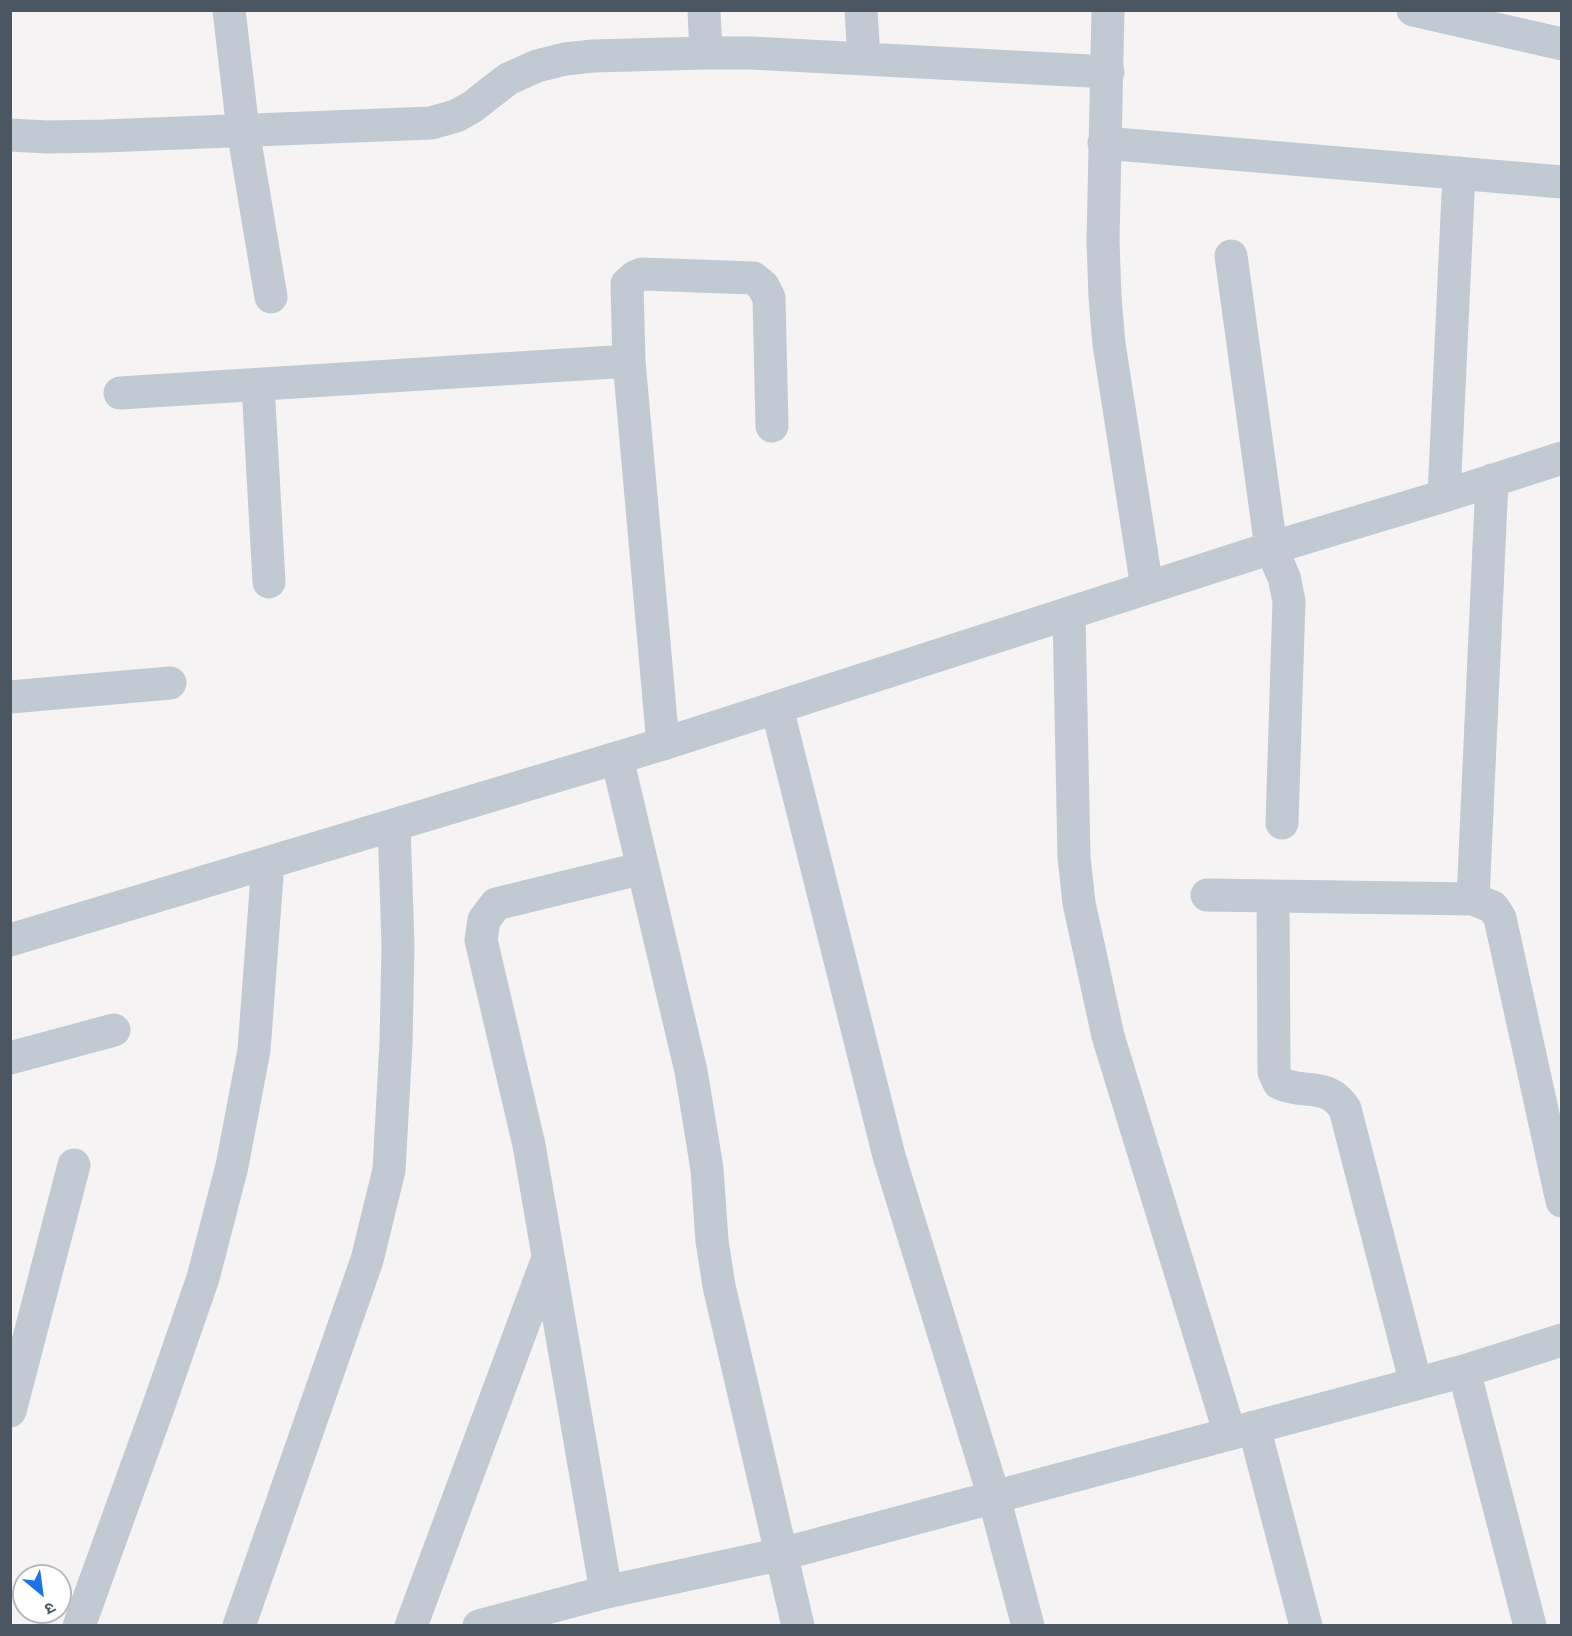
<!DOCTYPE html>
<meta charset="utf-8">
<style>
body{margin:0}
#map{position:relative;width:1572px;height:1636px;overflow:hidden;background:#f5f3f3;font-family:Rubik,"Noto Sans Devanagari",sans-serif}
canvas{display:block}
.frame{position:absolute;inset:0;border:12px solid #4a5661;pointer-events:none}
.north{position:absolute;left:12px;top:1564px;width:60px;height:60px;box-sizing:border-box;background:#fff;border:2px solid #b7bbc0;border-radius:50%;rotate:151deg;font-size:16px;font-weight:700;line-height:24px;text-align:center;color:#4a5661}
.north::after{content:'';display:block;margin:auto;width:21px;height:27px;background:#1a73e8;clip-path:polygon(50% 0,100% 100%,50% 72%,0 100%)}
</style>
<div id="map">
<canvas width="1572" height="1636"></canvas>
<div class="frame"></div>
<div class="north">उ</div>
</div>
<script>
const ctx = document.querySelector('canvas').getContext('2d');
ctx.lineJoin = 'round';
function stroke(path, color, width, dash) { ctx.strokeStyle = color; ctx.lineWidth = width; ctx.lineCap = dash ? 'butt' : 'round'; ctx.setLineDash(dash || []); ctx.stroke(path); }
const minor = new Path2D(`
 M 229,10 L 243,130 L 271,297
 M 704,10 L 706,53
 M 861,10 L 864,58
 M 1108,10 L 1103,241 L 1105,297 L 1109,344 L 1147,588
 M 1413,10 L 1562,44
 M 10,135 L 47,137 L 104,136 L 431,123 L 456,116 L 472,107 L 508,79 L 537,66 L 565,59 L 593,56 L 706,53 L 752,53 L 1108,72
 M 1104,143 L 1562,182
 M 1231,256 L 1271,548 L 1284,577 L 1289,601 L 1282,823
 M 258,385 L 269,582
 M 120,393 L 629,361
 M 1444,496 L 1459,173
 M 1069,614 L 1074,857 L 1079,903 L 1108,1036 L 1230,1434
 M 10,697 L 170,683
 M 777,708 L 889,1156 L 994,1497 L 1028,1626
 M 663,744 L 629,361 L 627,284 L 635,277 L 642,274 L 753,278 L 763,286 L 769,298 L 772,426
 M 617,758 L 691,1071 L 707,1169 L 712,1241 L 719,1286 L 798,1626
 M 1207,895 L 1473,899 L 1493,907 L 1500,918 L 1562,1201
 M 1273,897 L 1274,1072 L 1279,1083 C 1305,1095 1327,1081 1345,1109 L 1416,1384
 M 1473,899 L 1492,480
 M 10,940 L 663,744 L 1271,548 L 1444,496 L 1562,458
 M 10,1058 L 114,1030
 M 1464,1371 L 1530,1626
 M 10,1411 L 74,1165
 M 1254,1427 L 1306,1626
 M 606,1592 L 529,1145 L 481,940 L 484,920 L 496,904 L 643,868
 M 79,1626 L 160,1402 L 203,1278 L 232,1166 L 254,1050 L 268,863
 M 239,1626 L 367,1260 L 389,1170 L 396,1043 L 398,945 L 394,825
 M 411,1626 L 548,1258
 M 479,1626 L 606,1592 L 782,1554 L 1464,1371 L 1562,1340`);
stroke(minor, '#c1cad2', 33);
</script>
